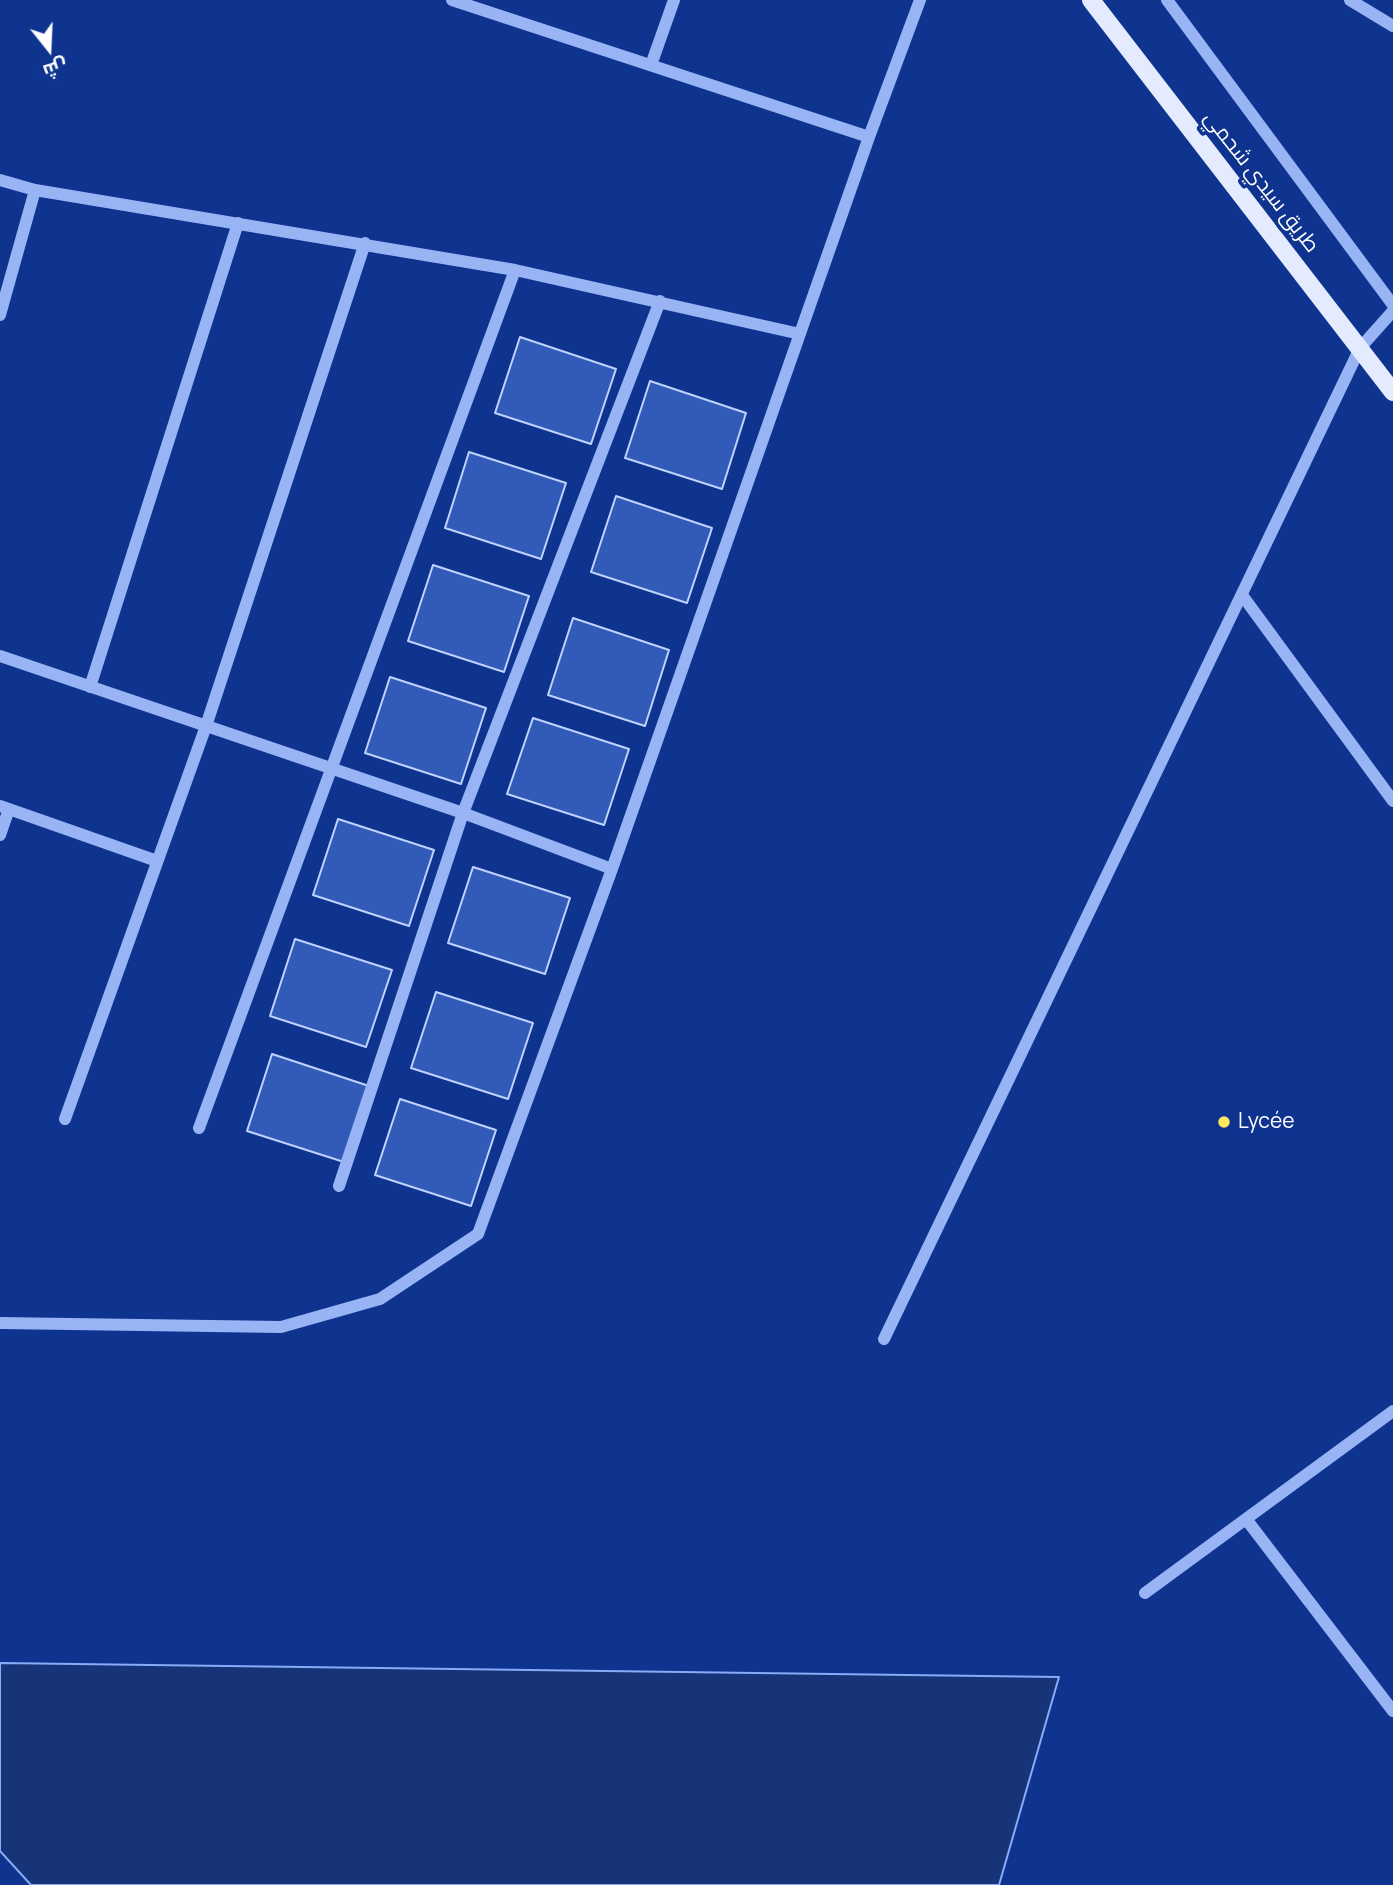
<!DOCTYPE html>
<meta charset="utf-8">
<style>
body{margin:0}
#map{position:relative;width:1393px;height:1885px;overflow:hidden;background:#0e3490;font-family:Manrope,Cairo,sans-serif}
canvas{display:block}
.north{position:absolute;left:14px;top:14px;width:70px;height:70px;-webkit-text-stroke:5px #0e3490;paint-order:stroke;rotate:162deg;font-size:19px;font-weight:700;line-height:28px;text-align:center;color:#fff}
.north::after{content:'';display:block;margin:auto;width:24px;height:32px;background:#fff;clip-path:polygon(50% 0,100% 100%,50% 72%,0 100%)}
</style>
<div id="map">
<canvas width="1393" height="1885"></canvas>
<div class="north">ش</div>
</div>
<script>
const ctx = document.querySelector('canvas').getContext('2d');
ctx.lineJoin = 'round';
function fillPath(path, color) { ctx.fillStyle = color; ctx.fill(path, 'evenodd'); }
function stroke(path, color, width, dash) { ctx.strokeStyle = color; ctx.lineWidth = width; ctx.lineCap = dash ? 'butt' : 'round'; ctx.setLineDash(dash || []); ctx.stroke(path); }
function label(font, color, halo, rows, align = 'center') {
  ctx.font = font + ' Manrope,Cairo,sans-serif'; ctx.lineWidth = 7; ctx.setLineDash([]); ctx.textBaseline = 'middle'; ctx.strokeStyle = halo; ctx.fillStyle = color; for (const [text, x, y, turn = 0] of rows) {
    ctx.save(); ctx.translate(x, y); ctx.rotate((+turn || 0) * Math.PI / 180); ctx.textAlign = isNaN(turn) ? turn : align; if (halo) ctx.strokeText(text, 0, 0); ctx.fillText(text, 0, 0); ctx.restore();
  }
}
const water = new Path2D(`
 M 0,1663 L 1059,1677 L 999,1885 L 31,1885 L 0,1851 Z`);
const building = new Path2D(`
 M 520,337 L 616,369 L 591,444 L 495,413 Z
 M 650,381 L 746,413 L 722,489 L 625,458 Z
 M 469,452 L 566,483 L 541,559 L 445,528 Z
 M 616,496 L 712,528 L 687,603 L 591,572 Z
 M 433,565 L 529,596 L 504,672 L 408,641 Z
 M 573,618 L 669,650 L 645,726 L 548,695 Z
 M 390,677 L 486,708 L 461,784 L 365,753 Z
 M 533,718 L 629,749 L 604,825 L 507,794 Z
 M 338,819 L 434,850 L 409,926 L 313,895 Z
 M 473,867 L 570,898 L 545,974 L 448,943 Z
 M 295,939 L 392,970 L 366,1047 L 270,1016 Z
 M 436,992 L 533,1023 L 508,1099 L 411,1068 Z
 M 272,1054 L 369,1086 L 344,1162 L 247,1131 Z
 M 400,1099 L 496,1130 L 471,1206 L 375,1175 Z`);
const minor = new Path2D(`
 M 452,0 L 869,137
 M 1167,0 L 1393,305
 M 1350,0 L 1393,26
 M 651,65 L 674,0
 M 0,180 L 35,190 L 515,270 L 800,334
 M 0,315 L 35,190
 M 1242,595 L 1393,801
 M 0,656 L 463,813 L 612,869
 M 90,687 L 238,223
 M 0,806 L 157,861
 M 0,835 L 9,809
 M 65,1119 L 206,726 L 365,243
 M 199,1128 L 515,270
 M 339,1186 L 463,813 L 660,301
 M 0,1323 L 281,1327 L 380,1299 L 478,1234 L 612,869 L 869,137 L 920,0
 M 884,1339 L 1360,348 L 1393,311
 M 1246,1519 L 1393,1711
 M 1145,1593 L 1393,1411`);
const major = new Path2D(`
 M 1091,0 L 1393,392`);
const markers = [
 [1224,1122,7,"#ffe85b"]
];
const streetNames = [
 ["طريق سيدي شحمي",1261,182,52]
];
const poiNames = [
 ["Lycée",1238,1122]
];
fillPath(water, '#183479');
stroke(water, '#89acf8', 2);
fillPath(building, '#325ab8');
stroke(building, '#bfd3fe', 2);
stroke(minor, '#98b4f4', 12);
stroke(major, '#e5ebff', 18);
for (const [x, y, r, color] of markers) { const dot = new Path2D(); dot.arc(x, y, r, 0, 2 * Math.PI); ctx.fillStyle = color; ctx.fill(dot); stroke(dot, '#0e3490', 2.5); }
label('21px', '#fff', '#0e3490', streetNames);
label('21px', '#fff', '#0e3490', poiNames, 'left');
</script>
